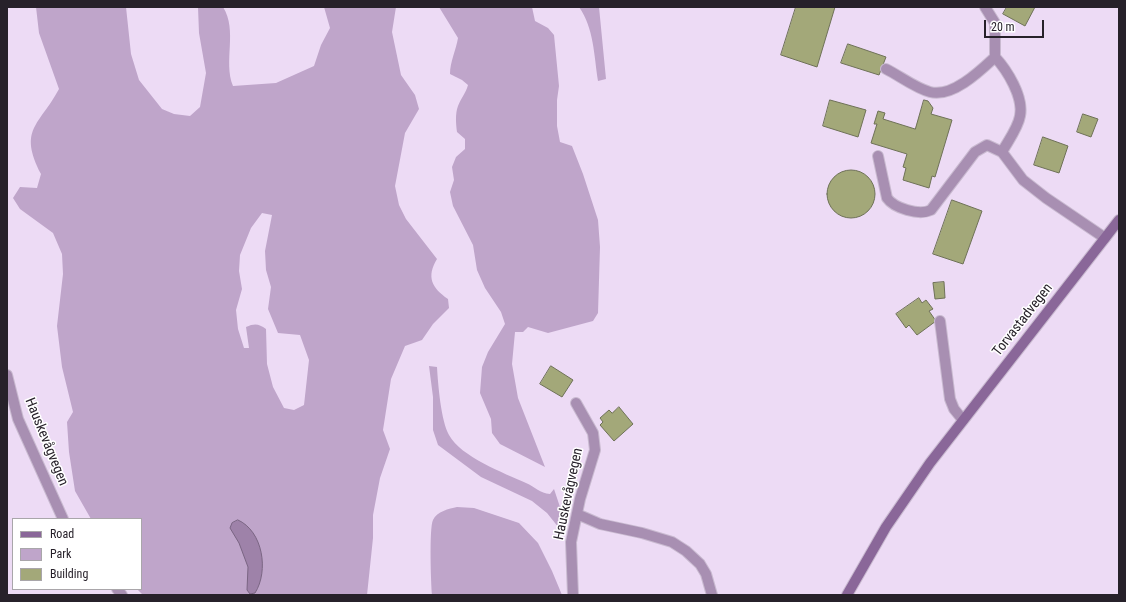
<!DOCTYPE html>
<meta charset="utf-8">
<style>
body{margin:0}
#map{position:relative;width:1126px;height:602px;overflow:hidden;background:#eddbf5;font-family:"Roboto Condensed",sans-serif}
canvas{display:block}
.frame{position:absolute;inset:0;border:8px solid #27212a;pointer-events:none}
.legend{position:absolute;left:12px;top:518px;width:130px;height:72px;box-sizing:border-box;background:#fff;border:1px solid #a9a6aa;margin:0;padding:5px 7px;list-style:none;font-size:12px;color:#27212a}
.legend li{display:flex;align-items:center;gap:8px;height:20px}
.legend b{width:20px;border:1px solid #a9a6aa}
.scale{position:absolute;left:984px;top:20px;width:60px;height:18px;box-sizing:border-box;border:2px solid #27212a;border-top:0;padding-left:5px;font-size:12px;line-height:14px;white-space:nowrap;color:#27212a;-webkit-text-stroke:3px #fff;paint-order:stroke}
</style>
<div id="map">
<canvas width="1126" height="602"></canvas>
<div class="frame"></div>
<ul class="legend">
<li><b style="height:5px;background:#8a6799"></b>Road</li>
<li><b style="height:11px;background:#bfa5ca"></b>Park</li>
<li><b style="height:11px;background:#a3a879"></b>Building</li>
</ul>
<div class="scale">20 m</div>
</div>
<script>
const ctx = document.querySelector('canvas').getContext('2d');
ctx.lineJoin = 'round';
function fillPath(path, color) { ctx.fillStyle = color; ctx.fill(path, 'evenodd'); }
function stroke(path, color, width, dash) { ctx.strokeStyle = color; ctx.lineWidth = width; ctx.lineCap = dash ? 'butt' : 'round'; ctx.setLineDash(dash || []); ctx.stroke(path); }
function label(font, color, halo, rows, align = 'center') {
  ctx.font = font + ' "Roboto Condensed",sans-serif'; ctx.lineWidth = 3; ctx.setLineDash([]); ctx.textBaseline = 'middle'; ctx.strokeStyle = halo; ctx.fillStyle = color; for (const [text, x, y, turn = 0] of rows) {
    ctx.save(); ctx.translate(x, y); ctx.rotate((+turn || 0) * Math.PI / 180); ctx.textAlign = isNaN(turn) ? turn : align; if (halo) ctx.strokeText(text, 0, 0); ctx.fillText(text, 0, 0); ctx.restore();
  }
}
const green = new Path2D(`
 M 36,7 L 126,7 L 131,54 L 139,80 L 162,109 L 174,114 L 190,116 L 200,107 L 206,73 L 199,33 L 198,7 L 223,7 C 238,31 223,61 233,86 L 276,83 L 314,66 L 321,45 L 330,28 L 324,7 L 396,7 L 392,32 L 401,75 L 415,95 L 419,109 L 405,133 L 395,186 L 399,205 L 406,219 L 437,259 C 426,277 432,288 448,299 L 449,308 L 433,324 L 422,340 L 405,346 L 391,379 L 383,430 L 390,449 L 380,478 L 373,515 L 373,538 L 367,595 L 143,595 L 137,589 L 141,589 L 141,519 L 91,519 L 75,491 L 69,452 L 67,422 L 73,412 L 62,367 L 57,326 L 63,274 L 62,254 L 53,233 L 20,209 L 13,198 L 20,187 L 37,188 L 41,174 C 18,129 39,126 59,89 L 39,33 ZM 262,213 L 272,215 L 265,251 L 266,270 L 271,287 L 268,309 L 278,333 L 300,335 L 309,360 L 304,405 L 294,410 L 284,408 L 273,387 L 267,364 L 266,329 C 259,324 255,323 246,327 L 249,348 L 244,348 L 238,329 L 236,310 L 242,289 L 239,271 L 240,255 L 251,228 Z
 M 439,7 L 532,7 L 535,21 L 548,28 L 554,35 L 559,86 L 557,100 L 557,126 L 560,142 L 572,146 L 583,174 L 598,220 L 600,247 L 598,313 L 593,321 L 548,333 L 528,327 L 523,332 L 515,332 L 512,364 L 518,398 L 545,467 L 500,444 L 492,433 L 491,419 L 480,393 L 482,367 L 488,352 L 505,324 L 501,312 L 485,288 L 477,270 L 473,245 L 453,206 L 450,192 L 454,180 L 452,167 L 456,157 L 465,149 L 465,139 L 457,132 C 456,124 455,114 458,106 C 461,98 466,93 468,85 L 462,80 L 450,74 C 450,62 456,50 458,38 Z
 M 579,7 L 599,7 L 606,79 L 598,81 C 594,56 594,28 579,7 Z
 M 429,366 L 437,367 C 438,384 441,421 449,435 C 461,457 504,473 526,483 C 535,487 540,493 550,494 L 554,489 L 561,510 L 562,527 L 559,528 L 547,513 L 532,501 L 481,477 L 438,445 L 433,430 L 433,397 Z
 M 457,507 L 474,508 L 519,523 L 538,543 L 552,571 L 562,595 L 432,595 C 431,584 429,528 433,520 C 437,511 449,509 457,507 Z`);
const water = new Path2D(`
 M 238,520 C 263,531 269,571 255,593 L 250,594 L 247,590 L 248,567 L 239,543 L 230,528 L 232,523 Z`);
const building = new Path2D(`
 M 796,7 L 835,7 L 817,67 L 781,55 Z
 M 1007,7 L 1035,7 L 1025,26 L 1003,14 Z
 M 848,44 L 886,57 L 879,75 L 841,63 Z
 M 830,100 L 866,110 L 858,137 L 823,126 Z
 M 924,100 L 928,101 L 933,108 L 931,114 L 952,120 L 935,177 L 932,176 L 929,188 L 903,180 L 906,168 L 903,167 L 907,154 L 871,143 L 877,124 L 874,124 L 878,111 L 885,113 L 883,119 L 915,129 Z
 M 1083,114 L 1098,119 L 1091,137 L 1077,132 Z
 M 1043,137 L 1068,146 L 1059,173 L 1034,165 Z
 M827 194a24 24 0 1 1 48 0a24 24 0 1 1-48 0Z
 M 952,200 L 982,211 L 963,264 L 933,254 Z
 M 944,282 L 945,298 L 935,299 L 933,283 Z
 M 919,298 L 922,303 L 926,300 L 933,309 L 929,311 L 936,321 L 917,335 L 909,325 L 906,328 L 896,314 Z
 M 551,366 L 573,380 L 562,397 L 540,384 Z
 M 619,407 L 633,424 L 614,441 L 600,425 L 603,422 L 600,418 L 609,410 L 612,413 Z`);
const service = new Path2D(`
 M 985,7 L 995,23 L 995,57
 M 995,57 C 1007,70 1024,97 1020,116 C 1018,128 1008,141 1002,152
 M 886,69 C 900,76 915,88 930,92 C 952,98 980,71 995,57
 M 878,156 L 887,198 C 894,208 919,216 931,210 L 975,152 L 987,145 L 1002,152 L 1023,180 L 1046,198 L 1105,238
 M 940,321 L 950,399 L 954,409 L 963,420
 M 577,514 L 600,524 L 642,533 L 672,542 L 686,551 L 700,564 L 706,574 L 712,595
 M 573,595 L 571,542 L 580,499 L 595,450 L 593,433 L 576,403`);
const minor = new Path2D(`
 M 7,375 L 18,419 L 63,519
 M 117,589 L 122,595`);
const secondary = new Path2D(`
 M 847,595 L 886,527 L 930,463 L 1119,220`);
const streetNames = [
 ["Torvastadvegen",1023,320,-52],
 ["Hauskevågvegen",46,442,68],
 ["Hauskevågvegen",569,494,-78]
];
fillPath(green, '#bfa5ca');
fillPath(water, '#9e82a9');
stroke(water, '#7a6583', 1);
fillPath(building, '#a3a879');
stroke(building, '#6e7157', 1);
stroke(service, '#c9bad0', 12);
stroke(minor, '#c9bad0', 12);
stroke(secondary, '#c9bad0', 12);
stroke(service, '#a88fb2', 10);
stroke(minor, '#a88fb2', 10);
stroke(secondary, '#8a6799', 10);
label('14px', '#27212a', '#fff', streetNames);
</script>
